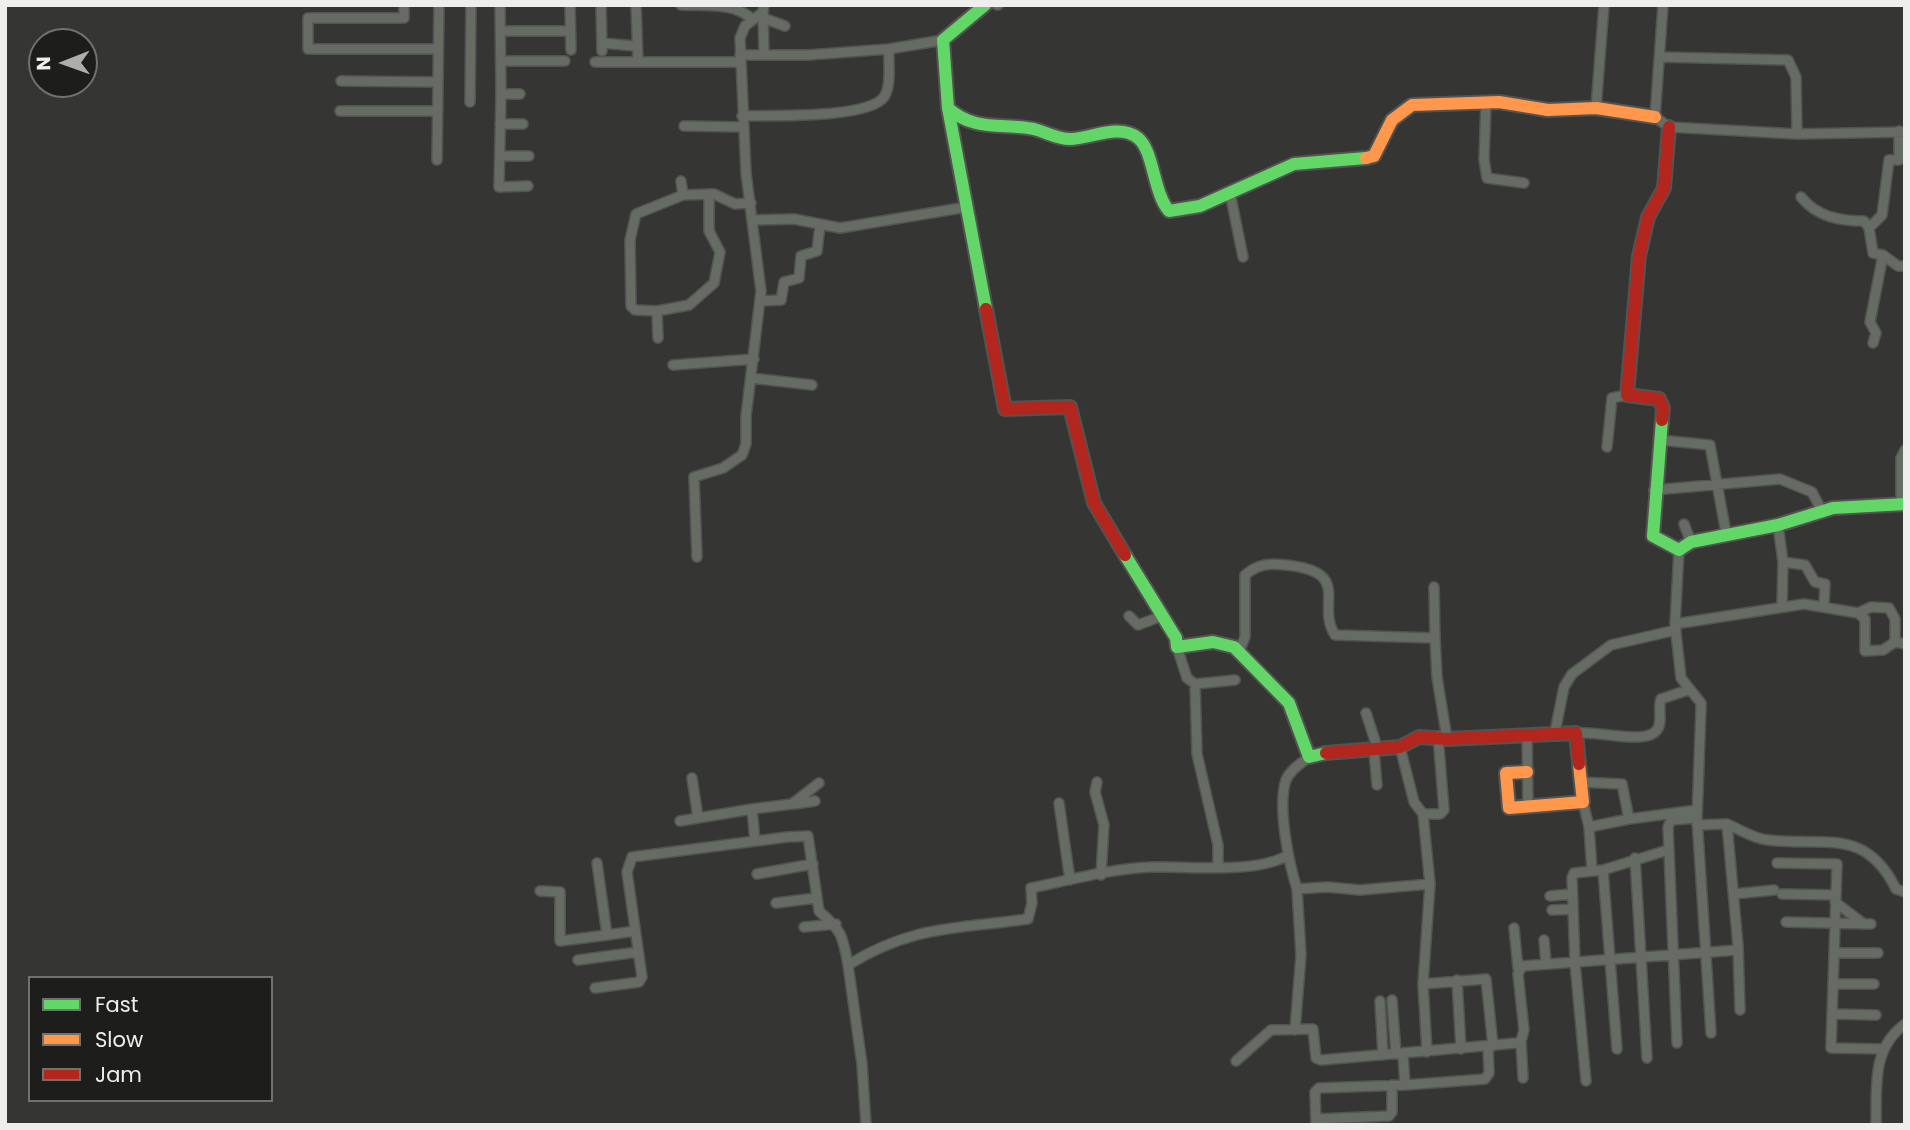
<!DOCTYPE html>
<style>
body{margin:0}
#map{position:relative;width:1910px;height:1130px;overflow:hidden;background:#353534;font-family:Poppins,sans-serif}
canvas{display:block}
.frame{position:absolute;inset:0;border:7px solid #eeefed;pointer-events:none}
.legend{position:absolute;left:28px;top:976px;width:245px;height:126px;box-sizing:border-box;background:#1d1d1c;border:2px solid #717170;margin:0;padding:9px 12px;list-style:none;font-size:21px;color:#eeefed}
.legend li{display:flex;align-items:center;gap:14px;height:35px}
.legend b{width:35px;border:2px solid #717170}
.north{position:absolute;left:28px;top:28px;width:70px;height:70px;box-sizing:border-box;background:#1d1d1c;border:2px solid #717170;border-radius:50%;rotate:269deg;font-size:19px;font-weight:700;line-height:28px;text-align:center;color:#eeefed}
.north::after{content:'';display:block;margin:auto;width:24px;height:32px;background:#adaeac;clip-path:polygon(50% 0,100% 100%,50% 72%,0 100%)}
</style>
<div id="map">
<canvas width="1910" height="1130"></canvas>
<div class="frame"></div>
<ul class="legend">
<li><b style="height:9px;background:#63d668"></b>Fast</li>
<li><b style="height:9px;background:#ff974d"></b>Slow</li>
<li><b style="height:9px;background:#b3261e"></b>Jam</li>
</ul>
<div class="north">N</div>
</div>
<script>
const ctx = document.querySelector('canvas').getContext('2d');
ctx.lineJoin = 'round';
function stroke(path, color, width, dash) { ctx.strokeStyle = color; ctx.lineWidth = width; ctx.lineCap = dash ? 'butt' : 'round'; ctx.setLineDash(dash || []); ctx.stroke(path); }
const street = new Path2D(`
 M 404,5 L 404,18 L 308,18 L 308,49 L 438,49
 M 500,5 L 501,94 L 520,94
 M 570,5 L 571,50
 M 601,5 L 602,51
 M 636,5 L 638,61
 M 681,5 C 705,6 735,2 753,20
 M 997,5 L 998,5
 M 1663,5 L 1655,117 L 1669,127 L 1797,134 L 1905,132
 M 763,12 L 764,55
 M 763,18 L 785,26
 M 501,31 L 570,31
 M 602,43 L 635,46
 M 740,55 L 808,55 L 889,49 L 943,40
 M 1660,57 L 1788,60 L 1796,77 L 1797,134
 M 501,61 L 565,61
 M 595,62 L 739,62
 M 341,81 L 438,82
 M 501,94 L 499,187 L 528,186
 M 470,102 L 471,5
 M 1486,104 L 1484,159 L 1487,178 L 1524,183
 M 1596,108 L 1604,5
 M 340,111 L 438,111
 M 742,116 C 770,115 868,119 884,97 C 892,85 888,62 889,49
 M 500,124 L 523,124
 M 684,126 L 742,127
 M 500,156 L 529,156
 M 437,160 L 439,5
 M 681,181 L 683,195 L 714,194 L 735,204 L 751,203
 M 1230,193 L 1243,257
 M 1801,197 C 1817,217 1840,221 1864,221 L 1869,228 L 1873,253 L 1883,255 L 1870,322 L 1876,333 L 1873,343
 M 754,220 L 794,219 L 840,228 L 967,207
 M 1869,228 L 1882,215 L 1889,160 L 1899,160 L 1899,131
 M 1883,255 L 1898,266 L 1905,266
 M 760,301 L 781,300 L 784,282 L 799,278 L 801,256 L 817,251 L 820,225
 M 657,311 L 689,305 L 714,283 L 720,252 L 709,231 L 709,194
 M 658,338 L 657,311 L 635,310 L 631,306 L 630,240 L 636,214 L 683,195
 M 673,365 L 754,359
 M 751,378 L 812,385
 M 1660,440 L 1710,445 L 1726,533
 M 1607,447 L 1612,398 L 1627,395
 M 1654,490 L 1780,479 L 1812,492 L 1823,513
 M 1901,504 L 1901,458 L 1905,450
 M 1684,524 L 1691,542
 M 1778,525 L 1783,562 L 1805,565 L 1815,582 L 1825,584 L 1824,605
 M 1679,550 L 1675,624 L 1681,678 L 1701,703 L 1701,708 L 1697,818 L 1711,1033
 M 697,557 L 694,477 L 723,468 L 742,455 L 746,444 L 746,416 L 761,291 L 746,173 L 740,38 L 745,26 L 763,12 L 764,5
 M 1434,587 L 1435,638
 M 1782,607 L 1783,562
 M 1858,613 L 1865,619 L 1865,651 L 1883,650 L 1895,642 L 1905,644
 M 1129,616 L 1138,625 L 1162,616
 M 1675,624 L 1804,604 L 1858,613 L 1871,607 L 1889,608 L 1895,619 L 1895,642
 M 1177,647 L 1187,678 L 1195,684 L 1235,680
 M 1239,652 L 1245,637 L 1245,575 C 1258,564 1269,563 1286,565 C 1354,572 1315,604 1335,635 L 1435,638 L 1437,677 L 1447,739
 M 1195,684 L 1197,754 L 1218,845 L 1218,866
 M 1366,713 L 1378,750
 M 1555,732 L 1564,687 L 1572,674 L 1611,645 L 1676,630
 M 1576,733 C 1592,730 1644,745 1656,731 C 1664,723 1657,709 1661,699 L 1688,690
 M 1527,734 L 1528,806
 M 1400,747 L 1414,802 L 1423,814 L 1430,884 L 1423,984 L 1427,1052
 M 1374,751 L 1377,785
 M 1309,757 C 1301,763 1290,770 1286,780 C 1277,806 1289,864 1297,889 L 1327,887 L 1360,890 L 1430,884
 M 692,778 L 698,817
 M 1097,782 L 1095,792 L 1104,825 L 1101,875
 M 1579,782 L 1622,784 L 1629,819 L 1697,810
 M 1583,802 L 1589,827 L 1592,871
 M 1059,803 L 1070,880
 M 794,804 L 815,801
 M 752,809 L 792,804 L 819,783
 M 1423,814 L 1440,814 L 1444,810 L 1438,736
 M 680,821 L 752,809 L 755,841
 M 1727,824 C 1739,829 1754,839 1768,840 C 1824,847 1865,826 1896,889 L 1905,892
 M 1697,825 L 1727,824 L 1738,946 L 1740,1010
 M 1589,827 L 1629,819
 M 1635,858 L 1647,1058
 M 597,863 L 607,935 L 635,931
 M 1777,863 L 1837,864 L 1831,1048 L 1883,1049
 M 757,874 L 813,864
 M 540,891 L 560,892 L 560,941 L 607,935
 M 1734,894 L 1774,890
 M 1782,894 L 1836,895
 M 1550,896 L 1572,894
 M 1835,902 L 1864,924
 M 776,903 L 816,898
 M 1552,910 L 1573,909
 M 1786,922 L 1871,924
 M 804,927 L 836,924
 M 1514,928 L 1518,968
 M 1544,940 L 1546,963
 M 1834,953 L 1878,953
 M 578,960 L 638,952
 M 1457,980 L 1461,1049
 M 1423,984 L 1486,979 L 1493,1046
 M 1833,984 L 1874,984
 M 595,988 L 639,982 L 642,977 L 627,872 L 632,857 L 787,837 L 808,836 L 819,911 C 841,930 843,935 848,965
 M 1392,1000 L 1396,1054
 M 1380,1001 L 1383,1055
 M 1832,1014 L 1876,1015
 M 1295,1030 L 1301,955 L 1297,889
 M 1521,1041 L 1523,1078
 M 1677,1043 L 1668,827 L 1671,820 L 1697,818
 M 1617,1049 L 1603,870 L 1668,850
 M 1403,1054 L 1405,1085 L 1485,1079 L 1489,1073 L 1488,1046
 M 1236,1061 L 1271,1030 L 1313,1029 L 1316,1058 L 1321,1060 L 1517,1043 L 1521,1041 L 1524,1030 L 1518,974 L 1522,966 L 1738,950
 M 1586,1081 L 1575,963 L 1572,878 L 1574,873 L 1603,870
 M 1316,1119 L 1389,1116 L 1392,1112 L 1392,1085
 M 866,1125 L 862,1064 L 848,965 C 912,925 958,929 1028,919 L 1032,903 L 1031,888 C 1071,880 1113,868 1153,867 C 1192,866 1252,874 1287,856
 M 1316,1125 L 1315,1092 L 1319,1088 L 1405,1085
 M 1876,1125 C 1877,1087 1871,1049 1905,1024`);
const fast = new Path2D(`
 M 985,5 L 943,40 L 948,108 L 986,309
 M 948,108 C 974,132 1003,123 1034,129 C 1046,132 1057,139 1070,139 C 1090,139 1119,123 1138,138 C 1154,151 1153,192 1169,211 L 1200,206 L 1294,164 L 1366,158
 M 1662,420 L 1653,536 L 1679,550 L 1691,542 L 1778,525 L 1833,508 L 1905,504
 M 1125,555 L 1176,638 L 1177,647 L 1213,642 L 1234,647 L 1289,703 L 1309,757 L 1326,753`);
const slow = new Path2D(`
 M 1366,158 L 1374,156 L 1392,120 L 1412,105 L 1499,102 L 1548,110 L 1596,108 L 1655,117
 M 1527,772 L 1506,773 L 1509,808 L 1583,802 L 1579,764`);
const jam = new Path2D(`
 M 986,309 L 1005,409 L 1070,407 L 1094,503 L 1125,555
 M 1662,420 L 1663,408 L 1659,399 L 1627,395 L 1639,256 L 1648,217 L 1664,188 L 1669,127
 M 1326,753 L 1400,747 L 1419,737 L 1447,739 L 1576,733 L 1579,764`);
stroke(street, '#535352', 12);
stroke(fast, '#535352', 16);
stroke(slow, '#535352', 16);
stroke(jam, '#535352', 16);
stroke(street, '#666b63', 9);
stroke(fast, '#63d668', 12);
stroke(slow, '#ff974d', 12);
stroke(jam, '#b3261e', 12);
</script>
